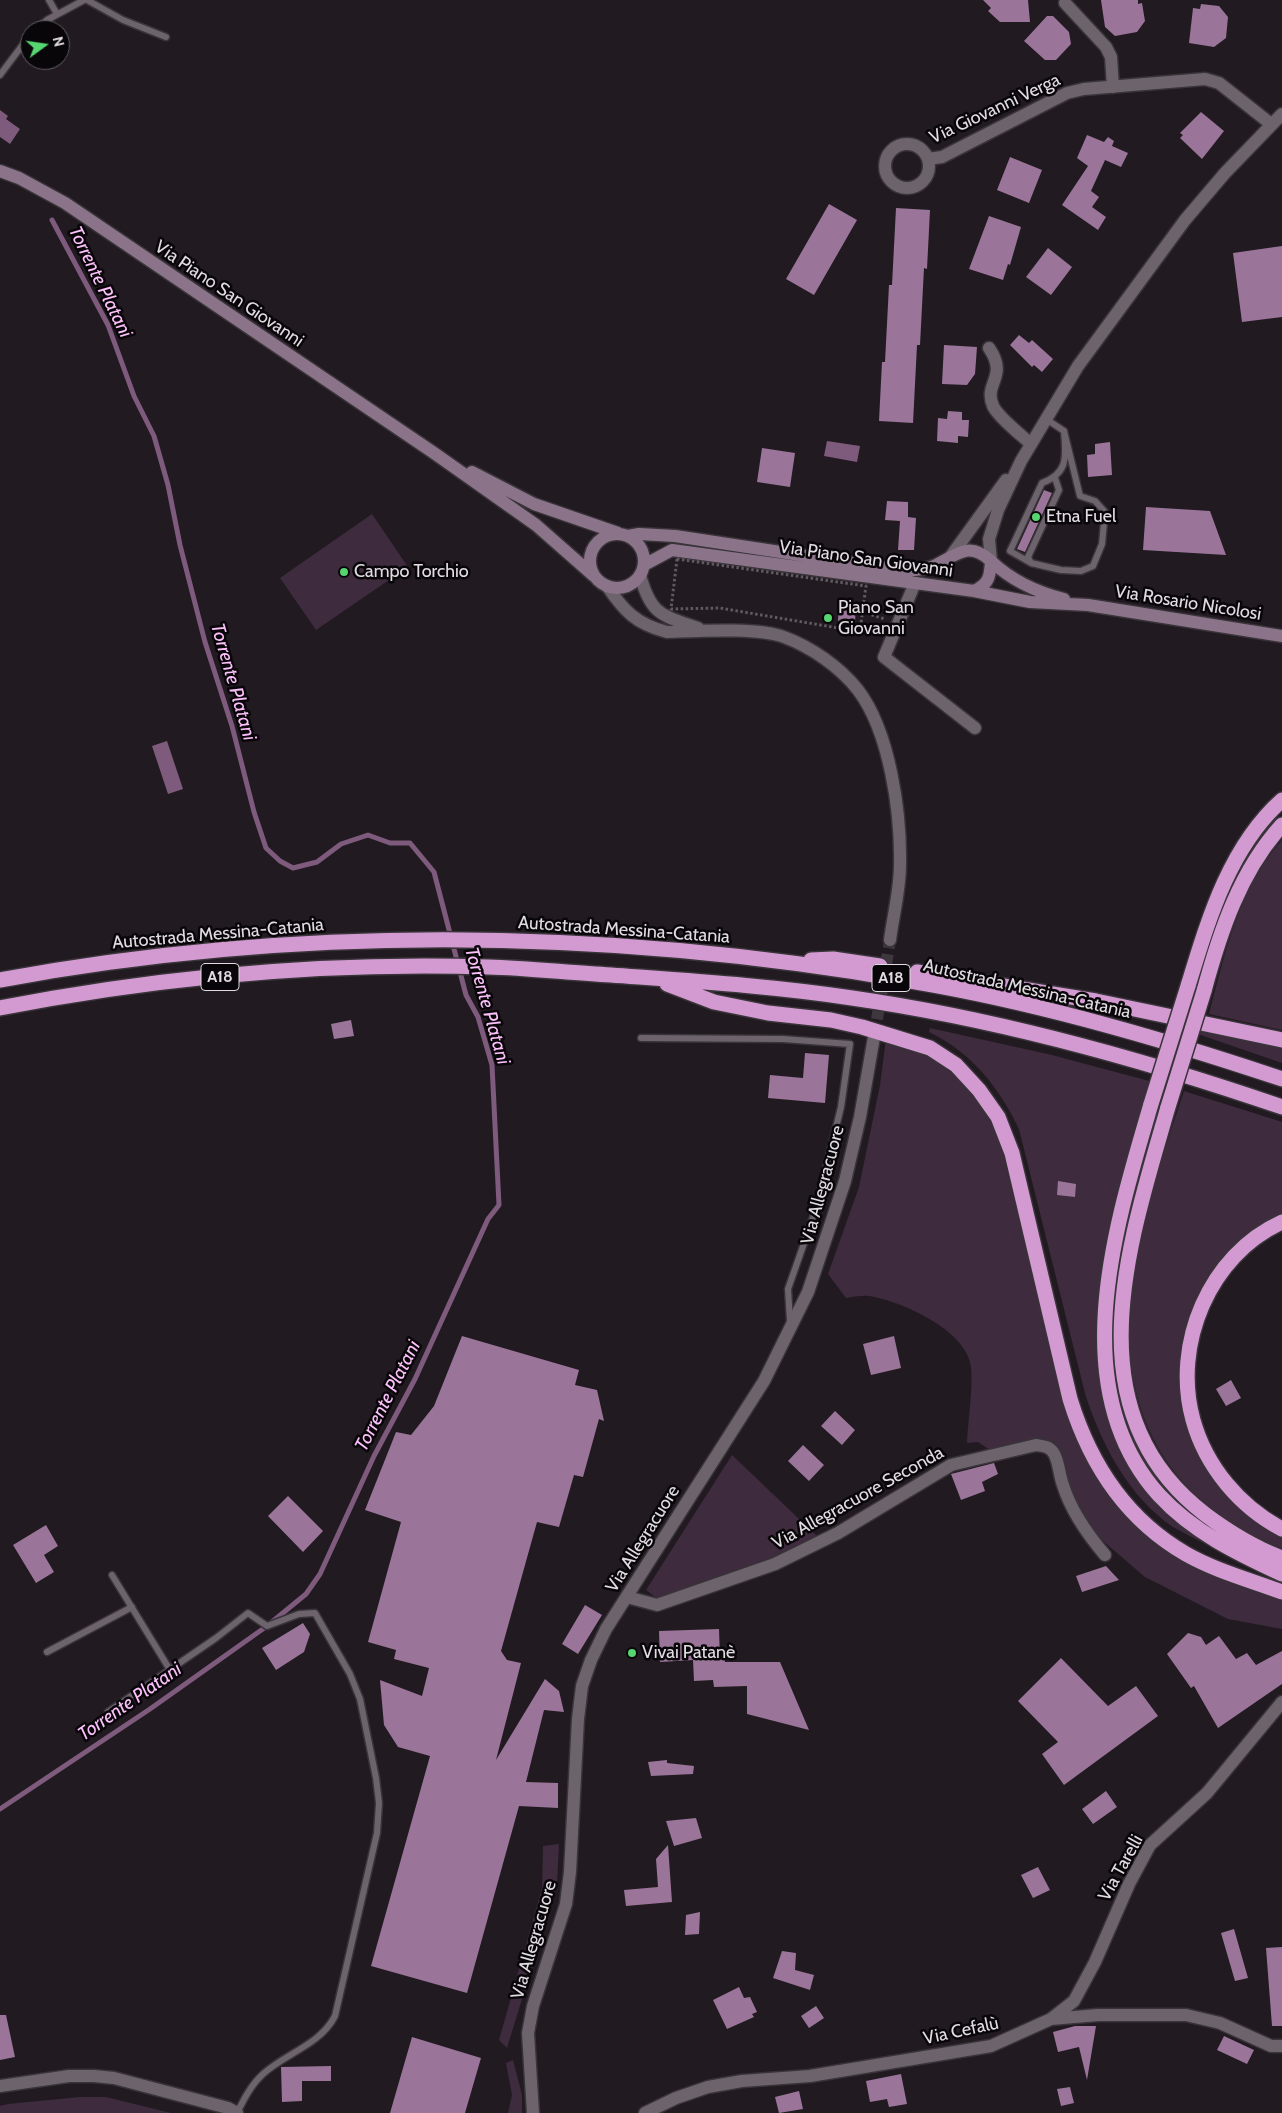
<!DOCTYPE html>
<meta charset="utf-8">
<style>
body{margin:0}
#map{position:relative;width:1282px;height:2113px;overflow:hidden;background:#211a21;font-family:Cabin,sans-serif}
canvas{display:block}
.north{position:absolute;left:20px;top:20px;width:50px;height:50px;box-sizing:border-box;background:#090609;border:1px solid #5f5c5f;border-radius:50%;rotate:76deg;font-size:14px;font-weight:700;line-height:20px;text-align:center;color:#e1dce1}
.north::after{content:'';display:block;margin:auto;width:18px;height:22px;background:#57d570;clip-path:polygon(50% 0,100% 100%,50% 72%,0 100%)}
</style>
<div id="map">
<canvas width="1282" height="2113"></canvas>
<div class="north">N</div>
</div>
<script>
const ctx = document.querySelector('canvas').getContext('2d');
ctx.lineJoin = 'round';
function fillPath(path, color) { ctx.fillStyle = color; ctx.fill(path, 'evenodd'); }
function stroke(path, color, width, dash) { ctx.strokeStyle = color; ctx.lineWidth = width; ctx.lineCap = dash ? 'butt' : 'round'; ctx.setLineDash(dash || []); ctx.stroke(path); }
function label(font, color, halo, rows, align = 'center') {
  ctx.font = font + ' Cabin,sans-serif'; ctx.lineWidth = 5; ctx.setLineDash([]); ctx.textBaseline = 'middle'; ctx.strokeStyle = halo; ctx.fillStyle = color; for (const [text, x, y, turn = 0] of rows) {
    ctx.save(); ctx.translate(x, y); ctx.rotate((+turn || 0) * Math.PI / 180); ctx.textAlign = isNaN(turn) ? turn : align; if (halo) ctx.strokeText(text, 0, 0); ctx.fillText(text, 0, 0); ctx.restore();
  }
}
const green = new Path2D(`
 M 372,514 L 408,567 L 316,630 L 280,578 Z
 M 1282,840 L 1282,1030 L 1209,1014 C 1225,953 1239,888 1282,840 Z
 M 1160,1021 L 1282,1048 L 1282,1063 Z
 M 930,1028 L 1052,1055 L 1153,1082 L 1106,1255 L 1111,1418 L 1173,1517 L 1211,1547 C 1198,1540 1185,1534 1173,1527 C 1129,1497 1103,1447 1086,1397 L 1019,1129 C 999,1087 971,1052 929,1032 Z
 M 886,1039 C 932,1051 970,1082 992,1124 C 997,1134 1000,1146 1004,1157 L 1064,1405 C 1089,1484 1135,1540 1211,1574 C 1234,1585 1258,1592 1282,1600 L 1282,1629 L 1228,1619 L 1145,1577 L 1096,1535 L 1076,1503 L 1057,1446 L 1042,1441 L 990,1450 L 978,1442 L 967,1443 C 968,1419 973,1391 971,1367 C 967,1330 901,1301 869,1296 C 862,1295 853,1297 846,1298 L 828,1274 L 859,1187 L 880,1085 Z
 M 1184,1091 L 1282,1122 L 1282,1214 L 1269,1220 L 1243,1239 L 1187,1337 L 1200,1451 L 1282,1534 L 1282,1548 C 1239,1534 1200,1506 1173,1470 C 1089,1359 1145,1209 1184,1091 Z
 M 732,1455 L 819,1538 L 790,1553 L 659,1600 L 646,1590 Z
 M 559,1844 L 557,1885 L 507,2048 L 499,2040 L 542,1888 L 543,1846 Z
 M 513,2060 L 522,2095 L 522,2113 L 508,2113 L 512,2095 L 506,2063 Z
 M 80,2097 L 106,2097 L 171,2113 L 0,2113 L 0,2106 L 8,2104 Z`);
const water = new Path2D(`
 M 0,110 L 8,116 L 6,119 L 20,129 L 10,144 L 0,137 Z
 M 827,441 L 860,446 L 857,462 L 824,456 Z
 M 167,741 L 183,789 L 168,794 L 152,746 Z`);
const stream = new Path2D(`
 M 0,1809 L 150,1709 L 267,1626 L 306,1594 L 320,1574 L 374,1456 L 415,1379 L 488,1219 L 499,1205 L 492,1065 L 478,1017 L 466,995 L 434,872 L 410,843 L 390,843 L 368,835 L 341,844 L 317,862 L 293,868 L 280,861 L 266,848 L 254,812 L 232,726 L 205,642 L 180,545 L 168,485 L 154,436 L 134,396 L 108,325 L 52,220`);
const building = new Path2D(`
 M 983,0 L 1028,0 L 1030,22 L 1000,22 L 988,11 L 991,8 Z
 M 1101,0 L 1138,0 L 1138,4 L 1142,3 L 1145,21 L 1137,32 L 1115,36 L 1105,27 Z
 M 1201,4 L 1219,6 L 1228,17 L 1226,38 L 1214,47 L 1189,43 L 1193,8 L 1200,9 Z
 M 1047,16 L 1053,16 L 1069,32 L 1071,44 L 1056,60 L 1045,60 L 1024,41 Z
 M 1201,112 L 1224,131 L 1202,159 L 1180,138 L 1183,135 L 1180,133 Z
 M 1087,135 L 1104,142 L 1108,137 L 1114,141 L 1112,146 L 1128,153 L 1121,167 L 1105,160 L 1091,191 L 1099,197 L 1092,207 L 1106,217 L 1098,230 L 1062,205 L 1088,166 L 1077,158 Z
 M 1010,157 L 1042,170 L 1029,203 L 997,190 Z
 M 829,204 L 857,220 L 814,295 L 786,279 Z
 M 896,208 L 930,210 L 927,269 L 924,268 L 920,345 L 917,345 L 913,423 L 879,421 L 882,362 L 885,362 L 889,285 L 892,285 Z
 M 989,216 L 1021,227 L 1010,265 L 1008,264 L 1003,280 L 969,269 Z
 M 1282,246 L 1282,317 L 1242,322 L 1233,253 Z
 M 1048,248 L 1072,267 L 1051,295 L 1026,277 Z
 M 1019,335 L 1029,343 L 1032,340 L 1053,359 L 1042,372 L 1034,365 L 1032,367 L 1010,345 Z
 M 944,345 L 977,347 L 975,374 L 967,385 L 942,384 Z
 M 948,411 L 962,412 L 962,420 L 969,420 L 968,437 L 958,436 L 958,443 L 937,441 L 938,418 L 947,419 Z
 M 1110,442 L 1112,475 L 1088,477 L 1087,455 L 1095,454 L 1095,444 Z
 M 762,448 L 795,453 L 790,487 L 757,482 Z
 M 1044,490 L 1052,493 L 1025,552 L 1017,549 Z
 M 887,501 L 908,502 L 908,517 L 916,518 L 914,550 L 898,550 L 900,521 L 885,520 Z
 M 1146,507 L 1210,511 L 1226,555 L 1143,550 Z
 M 839,603 L 856,604 L 855,622 L 838,621 Z
 M 351,1020 L 354,1036 L 334,1039 L 331,1024 Z
 M 805,1053 L 829,1055 L 825,1103 L 768,1098 L 770,1075 L 803,1078 Z
 M 1058,1181 L 1076,1184 L 1075,1197 L 1057,1195 Z
 M 462,1336 L 579,1370 L 575,1385 L 597,1390 L 604,1421 L 599,1419 L 583,1477 L 574,1475 L 559,1527 L 537,1522 L 501,1651 L 507,1660 L 521,1663 L 496,1760 L 545,1679 L 559,1691 L 564,1712 L 544,1710 L 526,1782 L 558,1783 L 558,1808 L 519,1806 L 467,1993 L 371,1966 L 430,1756 L 398,1747 L 384,1725 L 380,1680 L 422,1696 L 429,1668 L 394,1659 L 396,1650 L 368,1642 L 401,1522 L 365,1510 L 396,1432 L 411,1435 L 434,1406 Z
 M 894,1336 L 901,1368 L 871,1375 L 863,1344 Z
 M 1231,1380 L 1241,1398 L 1226,1406 L 1216,1389 Z
 M 835,1411 L 855,1430 L 842,1445 L 821,1426 Z
 M 803,1445 L 824,1465 L 809,1481 L 788,1461 Z
 M 994,1463 L 998,1474 L 982,1482 L 985,1491 L 961,1500 L 951,1474 Z
 M 288,1496 L 323,1531 L 303,1552 L 268,1516 Z
 M 46,1525 L 58,1546 L 44,1555 L 54,1572 L 36,1583 L 13,1545 Z
 M 1106,1566 L 1119,1580 L 1082,1592 L 1076,1576 Z
 M 585,1605 L 602,1615 L 578,1654 L 562,1644 Z
 M 303,1623 L 310,1634 L 304,1652 L 276,1670 L 262,1648 Z
 M 719,1629 L 720,1659 L 725,1659 L 725,1662 L 780,1662 L 809,1730 L 747,1714 L 747,1686 L 714,1687 L 713,1680 L 694,1681 L 693,1660 L 660,1662 L 659,1631 Z
 M 1188,1633 L 1201,1637 L 1206,1645 L 1219,1636 L 1236,1659 L 1247,1653 L 1256,1665 L 1282,1651 L 1282,1684 L 1218,1728 L 1194,1686 L 1191,1688 L 1167,1654 Z
 M 1061,1658 L 1108,1706 L 1136,1686 L 1158,1716 L 1064,1785 L 1042,1754 L 1058,1742 L 1018,1701 Z
 M 667,1760 L 667,1763 L 694,1766 L 693,1774 L 651,1776 L 648,1762 Z
 M 1106,1791 L 1117,1807 L 1093,1824 L 1082,1809 Z
 M 696,1818 L 702,1838 L 674,1846 L 666,1821 Z
 M 668,1845 L 672,1902 L 626,1906 L 624,1890 L 658,1887 L 656,1859 Z
 M 1038,1867 L 1050,1890 L 1033,1898 L 1021,1875 Z
 M 700,1912 L 699,1934 L 685,1935 L 686,1915 Z
 M 1234,1929 L 1248,1978 L 1235,1981 L 1221,1933 Z
 M 1282,1947 L 1282,2026 L 1272,2026 L 1266,1948 Z
 M 782,1951 L 796,1953 L 795,1970 L 814,1975 L 810,1990 L 773,1978 Z
 M 739,1987 L 744,1998 L 750,1997 L 757,2012 L 752,2014 L 754,2017 L 727,2029 L 713,2000 Z
 M 816,2006 L 824,2018 L 809,2028 L 801,2016 Z
 M 0,2015 L 6,2015 L 15,2057 L 0,2060 Z
 M 1075,2026 L 1096,2026 L 1087,2080 L 1079,2047 L 1058,2052 L 1053,2032 Z
 M 1224,2036 L 1254,2050 L 1247,2064 L 1217,2050 Z
 M 412,2037 L 481,2058 L 465,2113 L 390,2113 Z
 M 331,2066 L 331,2081 L 302,2081 L 302,2101 L 282,2102 L 281,2067 Z
 M 901,2074 L 907,2104 L 889,2107 L 887,2099 L 870,2102 L 866,2081 Z
 M 1070,2087 L 1074,2103 L 1061,2106 L 1057,2089 Z
 M 799,2091 L 803,2109 L 779,2113 L 775,2097 Z`);
const tertiaryTunnel = new Path2D(`
 M 874,1037 L 890,940`);
const path = new Path2D(`
 M 677,559 L 866,586 L 861,623 L 850,630 L 720,608 L 671,609 Z
 M 862,612 L 885,619`);
const service = new Path2D(`
 M 49,0 L 57,14
 M 87,0 L 123,20 L 166,37
 M 35,30 L 47,20 L 84,0
 M 0,75 L 30,35
 M 1046,419 L 1064,431 L 1080,496 L 1095,501 L 1105,512 L 1102,544 L 1093,566 L 1081,571 L 1061,570 L 1031,563 L 1010,551 L 1042,483 C 1069,473 1066,456 1064,431
 M 1031,563 L 1028,557 L 1059,490 L 1055,478
 M 641,1038 L 783,1039 L 850,1044 L 841,1107 L 816,1209 L 788,1289 L 790,1321
 M 112,1575 L 170,1670
 M 47,1652 L 132,1607
 M 108,1712 L 216,1638 L 248,1613 L 267,1626 L 299,1614 L 315,1613 L 350,1674 L 360,1699 L 376,1778 L 379,1803 L 377,1833 L 335,2016 C 320,2045 286,2053 263,2074 C 251,2085 244,2099 237,2113`);
const minor = new Path2D(`
 M 1065,3 L 1106,47 L 1111,57 L 1113,87
 M885 166a22 22 0 1 1 44 0a22 22 0 1 1-44 0Z
 M 928,159 L 942,157 L 1067,93 L 1084,89 L 1205,79 L 1219,83 L 1271,124
 M 989,348 C 1009,377 983,383 993,406 C 998,417 1021,435 1031,444
 M 915,583 L 884,657 L 975,728
 M 627,1597 L 657,1605 L 775,1564 L 838,1533 L 951,1465 L 1036,1445 C 1042,1446 1049,1446 1053,1452 C 1059,1460 1059,1475 1063,1485 C 1071,1511 1088,1535 1105,1555
 M 1051,2019 L 1074,2001 L 1095,1962 L 1129,1884 L 1150,1845 L 1207,1793 L 1282,1702
 M 645,2113 L 676,2098 L 708,2087 L 742,2081 L 810,2076 L 991,2046 L 1051,2019 L 1098,2015 L 1186,2015 L 1220,2023 L 1271,2046 L 1282,2046`);
const tertiary = new Path2D(`
 M 951,556 L 1006,480
 M 991,561 L 989,539 L 998,510 L 1021,461 L 1078,366 L 1185,220 L 1225,173 L 1282,114
 M 640,575 C 651,615 661,615 698,628
 M 607,586 C 624,611 636,624 667,632 C 696,631 758,627 784,637 C 811,647 840,667 858,690 C 890,732 901,813 900,865 C 900,890 893,916 890,940
 M 0,2086 L 69,2076 L 94,2076 L 114,2078 L 228,2108 L 237,2113
 M 533,2113 L 528,2033 L 533,2006 L 566,1904 L 570,1872 L 578,1719 L 582,1686 L 591,1660 L 606,1629 L 764,1381 L 808,1292 L 845,1181 L 860,1117 L 874,1037`);
const secondary = new Path2D(`
 M 0,171 L 19,178 L 65,203 L 434,453 L 536,525 L 594,576
 M 472,472 L 534,504 L 618,533
 M590 561a27 27 0 1 1 54 0a27 27 0 1 1-54 0Z
 M 628,536 L 639,534 L 675,536 L 905,571 C 915,570 926,570 936,565 C 958,554 969,541 991,561 C 990,577 989,584 974,591
 M 991,561 C 1012,581 1036,592 1064,599
 M 644,565 L 672,550 L 974,591 L 1030,602 L 1088,605 L 1282,636`);
const motorway = new Path2D(`
 M 811,960 L 833,959 L 880,966
 M 917,972 L 1096,1001 L 1282,1040
 M 0,980 C 303,924 613,929 916,982 C 1040,1003 1163,1039 1282,1079
 M 667,984 L 714,1002 L 768,1013 L 831,1020 L 862,1027 L 930,1048 L 956,1065 L 979,1090 L 998,1117 L 1012,1153 L 1070,1399 C 1090,1464 1127,1520 1186,1554 C 1216,1571 1250,1580 1282,1592
 M 1188,986 C 1208,921 1229,847 1282,800
 M 1204,991 C 1220,932 1240,871 1282,825
 M 0,1008 C 159,977 325,962 488,967 C 529,968 570,973 611,975 C 692,981 772,986 852,998 C 998,1019 1142,1059 1282,1107
 M 1151,1104 C 1116,1223 1063,1389 1159,1495 C 1193,1532 1237,1553 1282,1574
 M 1168,1107 C 1129,1243 1070,1412 1206,1515 C 1229,1532 1255,1548 1282,1558
 M 1282,1222 C 1209,1255 1172,1345 1193,1420 C 1206,1467 1240,1507 1282,1529`);
const motorwayBridge = new Path2D(`
 M 1151,1104 L 1188,986
 M 1168,1107 L 1204,991`);
const markers = [
 [1036,517,5,"#57d570"],
 [344,572,5,"#57d570"],
 [828,618,5,"#57d570"],
 [632,1653,5,"#57d570"]
];
const shields = [
 [220,977,38],
 [891,978,38]
];
const shieldNames = [
 ["A18",220,977],
 ["A18",891,978]
];
const streetNames = [
 ["Via Giovanni Verga",995,109,-25],
 ["Via Piano San Giovanni",229,294,34],
 ["Via Piano San Giovanni",866,559,8],
 ["Via Rosario Nicolosi",1188,603,9],
 ["Autostrada Messina-Catania",624,930,4],
 ["Autostrada Messina-Catania",218,934,-5],
 ["Autostrada Messina-Catania",1027,989,13],
 ["Via Allegracuore",823,1185,-75],
 ["Via Allegracuore Seconda",858,1498,-29],
 ["Via Allegracuore",643,1539,-58],
 ["Via Tarelli",1121,1868,-61],
 ["Via Allegracuore",534,1940,-74],
 ["Via Cefalù",961,2031,-12]
];
const poiNames = [
 ["Etna Fuel",1046,517],
 ["Campo Torchio",354,572],
 ["Piano San",838,608],
 ["Giovanni",838,629],
 ["Vivai Patanè",642,1653]
];
const waterNames = [
 ["Torrente Platani",100,282,64],
 ["Torrente Platani",233,682,74],
 ["Torrente Platani",487,1006,74],
 ["Torrente Platani",388,1396,-63],
 ["Torrente Platani",130,1702,-35]
];
fillPath(green, '#3f2b3e');
fillPath(water, '#7e5a7d');
stroke(stream, '#7e5a7d', 5);
fillPath(building, '#9a7599');
stroke(tertiaryTunnel, '#3e373e', 12, [12, 6]);
stroke(service, '#393439', 9);
stroke(minor, '#393439', 15);
stroke(tertiary, '#393439', 15);
stroke(secondary, '#393439', 15);
stroke(motorway, '#393439', 18);
stroke(path, '#605a60', 3, [2.5, 2.5]);
stroke(service, '#6c636c', 6);
stroke(minor, '#6c636c', 12);
stroke(tertiary, '#6c636c', 12);
stroke(secondary, '#8b748a', 12);
stroke(motorway, '#d29ad1', 15);
stroke(motorwayBridge, '#393439', 18, []);
stroke(motorwayBridge, '#d29ad1', 15);
for (const [x, y, r, color] of markers) { const dot = new Path2D(); dot.arc(x, y, r, 0, 2 * Math.PI); ctx.fillStyle = color; ctx.fill(dot); stroke(dot, '#090609', 2); }
for (const [x, y, w] of shields) { const box = new Path2D(); box.roundRect(x - w / 2, y - 13.5, w, 27, 4); ctx.fillStyle = '#090609'; ctx.fill(box); stroke(box, '#e1dce1', 1); }
label('bold 16px', '#e1dce1', null, shieldNames);
label('18px', '#e1dce1', '#090609', streetNames);
label('18px', '#e1dce1', '#090609', poiNames, 'left');
label('italic 19px', '#fcc1fa', '#090609', waterNames);
</script>
